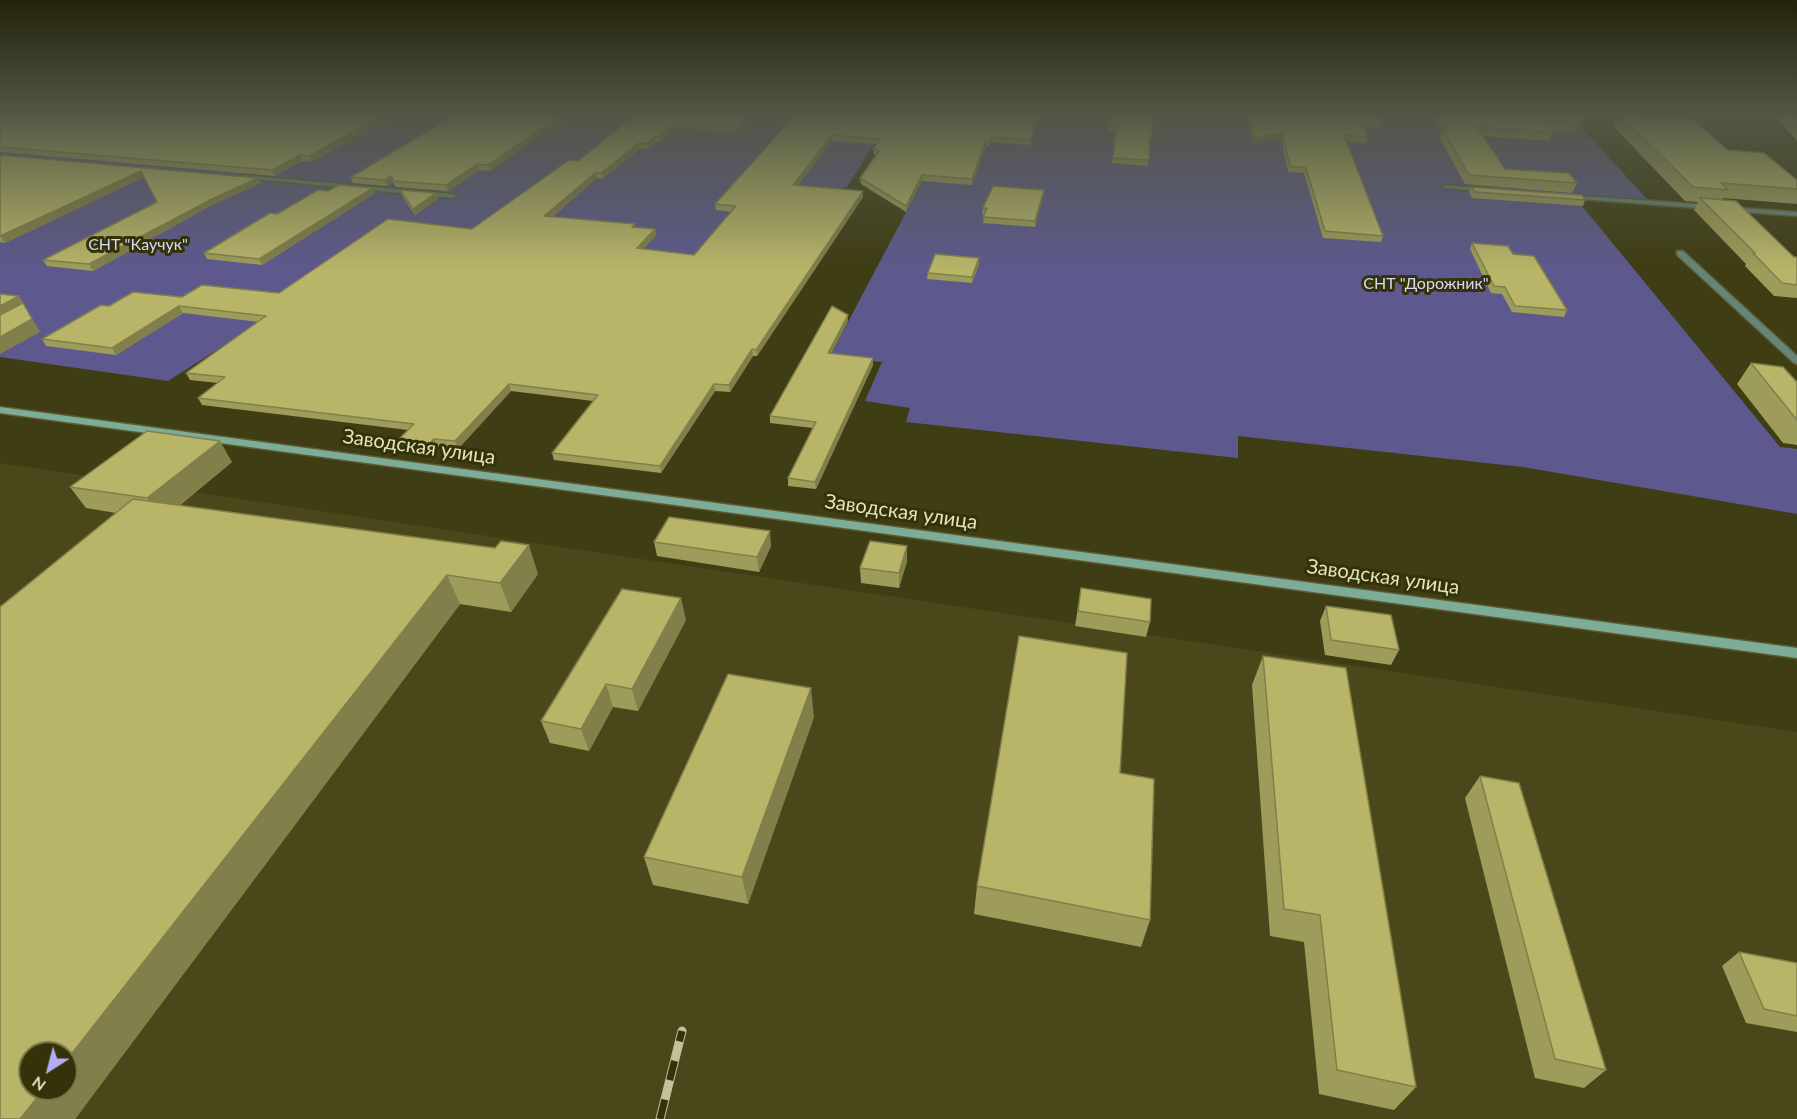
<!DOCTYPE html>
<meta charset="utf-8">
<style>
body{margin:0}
#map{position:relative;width:1797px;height:1119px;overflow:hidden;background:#3f3d14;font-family:Lato,sans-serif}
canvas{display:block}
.north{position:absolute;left:18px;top:1041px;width:60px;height:60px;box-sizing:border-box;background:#343208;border:2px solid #7a7950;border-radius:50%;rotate:216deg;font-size:16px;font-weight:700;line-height:24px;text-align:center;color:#e3e3bd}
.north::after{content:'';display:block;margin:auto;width:21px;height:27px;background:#b2adf9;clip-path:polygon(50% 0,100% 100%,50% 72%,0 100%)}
</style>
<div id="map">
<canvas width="1797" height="1119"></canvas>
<div class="north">N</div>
</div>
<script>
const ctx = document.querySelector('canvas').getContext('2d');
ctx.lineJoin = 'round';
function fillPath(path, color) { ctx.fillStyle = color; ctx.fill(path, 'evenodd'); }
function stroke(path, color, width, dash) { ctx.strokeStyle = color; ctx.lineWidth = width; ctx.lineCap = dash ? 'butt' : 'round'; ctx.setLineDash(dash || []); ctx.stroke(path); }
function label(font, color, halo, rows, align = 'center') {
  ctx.font = font + ' Lato,sans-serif'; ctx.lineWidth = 6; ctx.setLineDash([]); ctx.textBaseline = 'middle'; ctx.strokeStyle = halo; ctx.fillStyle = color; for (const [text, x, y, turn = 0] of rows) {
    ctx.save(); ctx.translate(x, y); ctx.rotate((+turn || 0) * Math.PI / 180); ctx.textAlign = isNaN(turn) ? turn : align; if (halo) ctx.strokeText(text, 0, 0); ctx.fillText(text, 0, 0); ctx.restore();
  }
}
const built = new Path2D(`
 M 0,463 L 1797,732 L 1797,1119 L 0,1119 ZM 30,1053 L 66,1053 L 66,1089 L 30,1089 Z`);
const green = new Path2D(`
 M 0,113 L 1568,113 L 1647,199 L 1573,195 L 1780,447 L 1797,449 L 1797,514 L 1523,467 L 1238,436 L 1238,458 L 906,422 L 910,408 L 865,401 L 882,362 L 830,356 L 950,129 L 887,124 L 847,187 L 789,197 L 723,259 L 418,222 L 168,381 L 0,357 Z`);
const street = new Path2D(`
 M 243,175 L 453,194 L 457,196 L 453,198 L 241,178 L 241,176 Z
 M 1445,185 L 1486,188 L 1489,190 L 1486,192 L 1443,188 L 1442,187 Z
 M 1569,195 L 1710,205 L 1714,207 L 1710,209 L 1567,198 L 1565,197 Z
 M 1728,207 L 1797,212 L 1797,216 L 1731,211 L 1727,209 Z
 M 1677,251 L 1683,251 L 1797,356 L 1797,364 L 1794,363 L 1677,255 Z`);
const secondary = new Path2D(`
 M 0,407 L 1797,648 L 1797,658 L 0,413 Z`);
const rail = new Path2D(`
 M 660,1119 L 682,1031`);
const wall = new Path2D(`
 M 0,113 L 399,113 L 311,162 L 302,161 L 274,176 L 0,152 Z
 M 458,113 L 571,113 L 490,171 L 479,170 L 448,191 L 396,187 L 393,182 L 387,186 L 353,183 L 351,177 Z
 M 638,113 L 755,113 L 736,132 L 676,128 L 660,142 L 656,142 L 648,149 L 640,149 L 602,179 L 597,178 L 552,217 L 655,229 L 656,235 L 643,249 L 694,255 L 731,212 L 716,210 L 715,204 L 797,113 L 1040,113 L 1030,145 L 991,142 L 989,146 L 986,146 L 972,185 L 922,181 L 906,212 L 861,184 L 860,178 L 877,155 L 874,155 L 873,149 L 877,144 L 832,141 L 798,185 L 863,191 L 863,197 L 757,356 L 753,356 L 730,392 L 715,391 L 661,473 L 554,460 L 552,453 L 593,401 L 511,391 L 458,449 L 436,446 L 433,450 L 402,446 L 399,439 L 408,430 L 202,405 L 198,398 L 218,383 L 190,380 L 186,373 L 259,322 L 183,313 L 116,355 L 46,346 L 42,339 L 109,306 L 182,297 L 279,293 L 472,229 L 578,161 Z
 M 1110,113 L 1152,137 L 1151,142 L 1150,142 L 1148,166 L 1112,163 L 1115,132 L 1108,131 Z
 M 1247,113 L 1277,113 L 1278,115 L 1319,118 L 1317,113 L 1376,113 L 1382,124 L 1380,129 L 1364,128 L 1368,137 L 1366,143 L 1346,141 L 1383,236 L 1381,242 L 1323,238 L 1304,173 L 1288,172 L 1281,138 L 1253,143 Z
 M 1432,113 L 1593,113 L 1573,131 L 1551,130 L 1553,132 L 1549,141 L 1483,136 L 1505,169 L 1577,183 L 1572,193 L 1465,184 L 1439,137 L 1441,130 Z
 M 1740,113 L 1797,113 L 1797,141 L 1775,116 Z
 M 1620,115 L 1728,150 L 1797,180 L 1797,204 L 1723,198 L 1722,200 L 1794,257 L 1797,257 L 1797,298 L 1774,296 L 1745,266 L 1746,264 L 1694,210 L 1698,202 L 1685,201 L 1614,127 Z
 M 0,155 L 261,183 L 212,205 L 93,271 L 47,266 L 43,260 L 157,202 L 144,177 L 5,243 L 0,242 Z
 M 1472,187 L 1585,200 L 1583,206 L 1472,198 L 1469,192 Z
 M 373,188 L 375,193 L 262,265 L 207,259 L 204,253 L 328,191 Z
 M 400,190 L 436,193 L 438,199 L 415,215 L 402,196 Z
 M 1044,190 L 1043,196 L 1035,227 L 983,223 L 984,214 L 982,214 L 983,208 Z
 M 1472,243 L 1513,254 L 1567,310 L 1564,317 L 1512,312 L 1502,294 L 1491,293 L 1470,249 Z
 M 979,258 L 979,264 L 972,283 L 927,279 L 928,273 Z
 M 848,321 L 831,353 L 873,365 L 816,489 L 788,486 L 788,478 L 813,428 L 770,423 L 770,416 Z
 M 1751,363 L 1797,382 L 1797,445 L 1783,443 L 1737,384 Z
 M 232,462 L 179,506 L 538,574 L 511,612 L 460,604 L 75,1119 L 0,1119 L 116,513 L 86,508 L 70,487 Z
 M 654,542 L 771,546 L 759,572 L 657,556 Z
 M 907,546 L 907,561 L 899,588 L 861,583 L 860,568 Z
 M 1081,588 L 1150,622 L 1146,637 L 1075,626 Z
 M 1326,606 L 1399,650 L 1391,665 L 1325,655 L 1320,621 Z
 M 686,620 L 638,711 L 613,707 L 589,751 L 550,743 L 541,721 Z
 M 1263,656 L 1416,1087 L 1394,1110 L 1319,1094 L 1304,942 L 1270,936 L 1252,685 Z
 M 814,717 L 748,904 L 653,885 L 644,857 Z
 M 1120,773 L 1150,920 L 1141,947 L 974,914 L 977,886 Z
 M 1480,776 L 1606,1070 L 1584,1088 L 1535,1078 L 1465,798 Z
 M 1739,952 L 1797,963 L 1797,1032 L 1746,1023 L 1722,966 Z`);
const shadedWall = new Path2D(`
 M 388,113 L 399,113 L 311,162 L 309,156 Z
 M 563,113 L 571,113 L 490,171 L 488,165 Z
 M 749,113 L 755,113 L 736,132 L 736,127 Z
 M 1039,113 L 1040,113 L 1030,145 L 1030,140 Z
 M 1588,113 L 1593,113 L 1573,131 L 1577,122 Z
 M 675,122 L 676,128 L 660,142 L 659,137 Z
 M 1282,133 L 1281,138 L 1253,143 L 1254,138 Z
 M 832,135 L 832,141 L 793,191 L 793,185 Z
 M 655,136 L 656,142 L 648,149 L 647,144 Z
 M 986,141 L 986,146 L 972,185 L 972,179 Z
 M 639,143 L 640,149 L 602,179 L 601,173 Z
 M 300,155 L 302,161 L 274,176 L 272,170 Z
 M 477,164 L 479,170 L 448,191 L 446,185 Z
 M 141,171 L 144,177 L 5,243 L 1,236 Z
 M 595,173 L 597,178 L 545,222 L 544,216 Z
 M 922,175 L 922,181 L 906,212 L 906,206 Z
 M 391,176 L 393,182 L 387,186 L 385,180 Z
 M 258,178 L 261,183 L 212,205 L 93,271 L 89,264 L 210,200 Z
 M 373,188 L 375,193 L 262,265 L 259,259 Z
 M 1044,190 L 1043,196 L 1035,227 L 1035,221 Z
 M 863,191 L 863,197 L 757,356 L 756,350 Z
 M 436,193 L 438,199 L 415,215 L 413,209 Z
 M 655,229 L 656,235 L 638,254 L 637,248 Z
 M 979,258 L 979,264 L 972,283 L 972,277 Z
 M 19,296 L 40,332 L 0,354 L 0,306 Z
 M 179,306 L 183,313 L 116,355 L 112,348 Z
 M 848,315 L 848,321 L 828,360 L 828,353 Z
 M 752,349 L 753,356 L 730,392 L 729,385 Z
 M 873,358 L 873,365 L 816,489 L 815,482 Z
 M 509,384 L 511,391 L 458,449 L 455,441 Z
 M 714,384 L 715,391 L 661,473 L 660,466 Z
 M 434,439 L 436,446 L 433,450 L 430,443 Z
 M 220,441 L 232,462 L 161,520 L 147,498 Z
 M 770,531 L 771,546 L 759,572 L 757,557 Z
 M 529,545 L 538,574 L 511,612 L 500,583 Z
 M 907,546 L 907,561 L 899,588 L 899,573 Z
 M 447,575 L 460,604 L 75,1119 L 20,1119 L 44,1089 L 66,1089 L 66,1061 Z
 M 681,598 L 686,620 L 638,711 L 632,689 Z
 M 606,684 L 613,707 L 589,751 L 581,729 Z
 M 811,688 L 814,717 L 748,904 L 742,877 Z`);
const building = new Path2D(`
 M 0,113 L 388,113 L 309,156 L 300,155 L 272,170 L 0,147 Z
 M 458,113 L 563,113 L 488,165 L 477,164 L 446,185 L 394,181 L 391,176 L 385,180 L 351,177 Z
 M 638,113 L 749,113 L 736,127 L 675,122 L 659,137 L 655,136 L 647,144 L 639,143 L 601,173 L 595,173 L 544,216 L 635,224 L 632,227 L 655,229 L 637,248 L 694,255 L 736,206 L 715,204 L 797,113 L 1039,113 L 1030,140 L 992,137 L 990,141 L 986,141 L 972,179 L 922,175 L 906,206 L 860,178 L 880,150 L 873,149 L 881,139 L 832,135 L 793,185 L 863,191 L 756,350 L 752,349 L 729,385 L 714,384 L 660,466 L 552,453 L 598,395 L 509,384 L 455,441 L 434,439 L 430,443 L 399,439 L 414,424 L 198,398 L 225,377 L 186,373 L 266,316 L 179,306 L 112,348 L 42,339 L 101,305 L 109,306 L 133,292 L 182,297 L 202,285 L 279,293 L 388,219 L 472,229 L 569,160 L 578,161 Z
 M 1110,113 L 1153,113 L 1152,137 L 1150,136 L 1149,160 L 1113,158 L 1116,126 L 1108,126 Z
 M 1249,113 L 1277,113 L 1278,115 L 1322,118 L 1321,113 L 1376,113 L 1382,124 L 1362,123 L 1368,137 L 1344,135 L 1383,236 L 1325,231 L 1306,168 L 1290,166 L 1282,133 L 1254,138 Z
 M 1439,113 L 1588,113 L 1577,122 L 1542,120 L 1553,132 L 1477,127 L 1505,169 L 1569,173 L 1577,183 L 1469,175 L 1442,128 L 1449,129 Z
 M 1620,115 L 1692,119 L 1728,150 L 1764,153 L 1797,180 L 1797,189 L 1721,183 L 1728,190 L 1693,187 Z
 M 0,155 L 258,178 L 210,200 L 89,264 L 43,260 L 157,202 L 141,171 L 0,236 Z
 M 339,185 L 373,188 L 259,259 L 204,253 L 270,213 L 277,214 L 318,190 L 328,191 Z
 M 993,186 L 1044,190 L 1035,221 L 983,217 L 987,208 L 983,208 Z
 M 1472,187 L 1582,195 L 1585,200 L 1475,192 Z
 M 400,190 L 436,193 L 413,209 Z
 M 1700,198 L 1736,201 L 1794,257 L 1797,257 L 1797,285 L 1782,283 L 1753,253 L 1755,253 Z
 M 1472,243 L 1508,246 L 1513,254 L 1534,256 L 1567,310 L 1515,306 L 1505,287 L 1494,286 Z
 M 935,254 L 979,258 L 972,277 L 928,273 Z
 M 0,294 L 19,296 L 0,306 Z
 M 23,303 L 32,319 L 0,337 L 0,315 Z
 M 832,306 L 848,315 L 828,353 L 873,358 L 815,482 L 788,478 L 816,422 L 770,416 Z
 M 1751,363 L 1783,367 L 1797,382 L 1797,420 Z
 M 147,431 L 220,441 L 147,498 L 70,487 Z
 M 133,499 L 495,548 L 501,541 L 529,545 L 500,583 L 447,575 L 66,1061 L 66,1053 L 30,1053 L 30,1089 L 44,1089 L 20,1119 L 0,1119 L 0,607 Z
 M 669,517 L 770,531 L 757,557 L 654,542 Z
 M 870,541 L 907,546 L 899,573 L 860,568 Z
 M 1081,588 L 1151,599 L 1150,622 L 1078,611 Z
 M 622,589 L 681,598 L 632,689 L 606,684 L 581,729 L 541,721 Z
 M 1326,606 L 1391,615 L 1399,650 L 1331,640 Z
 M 1019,636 L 1127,653 L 1120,773 L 1154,779 L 1150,920 L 977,886 Z
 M 1263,656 L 1346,668 L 1416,1087 L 1337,1070 L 1320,915 L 1284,909 Z
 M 728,674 L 811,688 L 742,877 L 644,857 Z
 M 1480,776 L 1519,783 L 1606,1070 L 1555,1059 Z
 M 1739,952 L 1797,963 L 1797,1016 L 1764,1009 Z`);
const farParknames = [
 ["СНТ \"Каучук\"",138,245],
 ["СНТ \"Дорожник\"",1426,284]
];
const streetNames = [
 ["Заводская улица",419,447,8],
 ["Заводская улица",901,512,8],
 ["Заводская улица",1383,577,8]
];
fillPath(built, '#4a481a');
fillPath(green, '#5d598e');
stroke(street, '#5d5b32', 3);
stroke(secondary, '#5d5b32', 3);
fillPath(street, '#668477');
fillPath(secondary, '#7dad98');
stroke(rail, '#c2c19b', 9);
stroke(rail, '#343208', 7, [20]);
fillPath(wall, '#9e9c5a');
fillPath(shadedWall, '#817f4a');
fillPath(building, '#b8b569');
stroke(building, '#817f4a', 1.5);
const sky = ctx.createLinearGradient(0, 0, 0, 270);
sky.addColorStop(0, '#23220b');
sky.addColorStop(0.42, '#525745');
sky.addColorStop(1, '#52574500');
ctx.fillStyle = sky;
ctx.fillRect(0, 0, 1797, 270);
label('16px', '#d8d7f9', '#343208', farParknames);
label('20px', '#e3e3bd', '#343208', streetNames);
</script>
